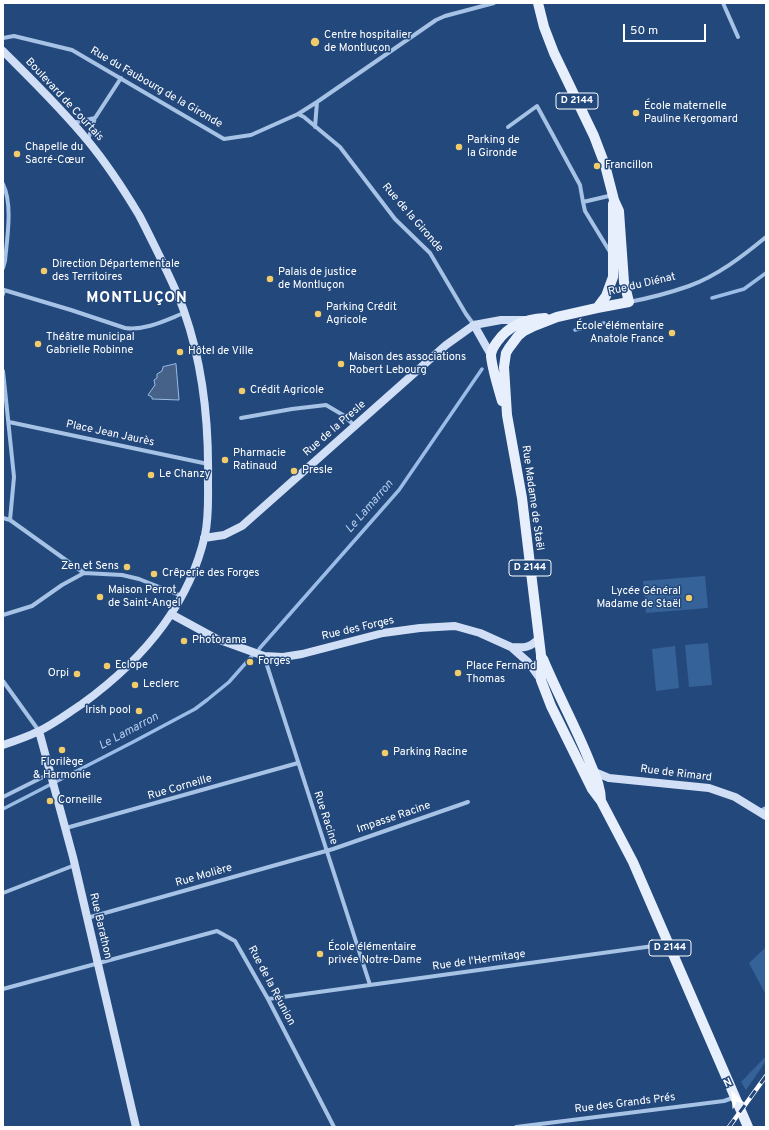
<!DOCTYPE html>
<meta charset="utf-8">
<style>
body{margin:0}
#map{position:relative;width:769px;height:1130px;overflow:hidden;background:#23487c;font-family:Overpass,sans-serif}
canvas{display:block}
.frame{position:absolute;inset:0;border:4px solid #fff;pointer-events:none}
.north{position:absolute;left:713px;top:1074px;width:40px;height:40px;-webkit-text-stroke:3px #23487c;paint-order:stroke;rotate:335deg;font-size:11px;font-weight:700;line-height:16px;text-align:center;color:#fff}
.north::after{content:'';display:block;margin:auto;width:14px;height:18px;background:#fff;clip-path:polygon(50% 0,100% 100%,50% 72%,0 100%)}
.scale{position:absolute;left:623px;top:24px;width:83px;height:18px;box-sizing:border-box;border:2px solid #fff;border-top:0;padding-left:5px;font-size:12px;line-height:14px;white-space:nowrap;color:#fff;-webkit-text-stroke:3px #23487c;paint-order:stroke}
</style>
<div id="map">
<canvas width="769" height="1130"></canvas>
<div class="frame"></div>
<div class="north">N</div>
<div class="scale">50 m</div>
</div>
<script>
const ctx = document.querySelector('canvas').getContext('2d');
ctx.lineJoin = 'round';
function fillPath(path, color) { ctx.fillStyle = color; ctx.fill(path, 'evenodd'); }
function stroke(path, color, width, dash) { ctx.strokeStyle = color; ctx.lineWidth = width; ctx.lineCap = dash ? 'butt' : 'round'; ctx.setLineDash(dash || []); ctx.stroke(path); }
function label(font, color, halo, rows, align = 'center') {
  ctx.font = font + ' Overpass,sans-serif'; ctx.lineWidth = 3; ctx.setLineDash([]); ctx.textBaseline = 'middle'; ctx.strokeStyle = halo; ctx.fillStyle = color; for (const [text, x, y, turn = 0] of rows) {
    ctx.save(); ctx.translate(x, y); ctx.rotate((+turn || 0) * Math.PI / 180); ctx.textAlign = isNaN(turn) ? turn : align; if (halo) ctx.strokeText(text, 0, 0); ctx.fillText(text, 0, 0); ctx.restore();
  }
}
const green = new Path2D(`
 M 705,576 L 708,608 L 646,613 L 643,581 Z
 M 708,643 L 712,685 L 689,687 L 685,645 Z
 M 675,646 L 679,688 L 656,691 L 652,649 Z
 M 766,947 L 766,995 L 749,963 Z
 M 766,1056 L 766,1061 L 746,1090 L 741,1082 Z`);
const water = new Path2D(`
 M 176,364 L 179,400 L 152,399 L 152,397 L 148,395 L 155,385 L 154,380 L 157,378 L 157,374 L 162,371 L 163,367 Z`);
const stream = new Path2D(`
 M 712,298 L 744,289 L 766,273
 M 575,330 L 604,323
 M 259,649 L 399,490 L 482,369
 M 3,809 L 133,742 L 195,709 L 207,700 L 229,682 L 252,656`);
const street = new Path2D(`
 M 723,3 L 738,37
 M 3,38 L 14,36 L 72,50 L 224,139 L 251,135 L 298,114 L 317,102 L 436,20 L 445,16 L 494,3
 M 298,114 L 304,117 L 340,147 L 395,219 L 430,253 L 466,314 L 474,325
 M 73,123 L 95,118
 M 315,127 L 317,102
 M 508,127 L 537,106 L 580,185 L 583,202
 M 88,140 L 95,118 L 121,78
 M 3,184 C 13,205 7,238 5,261 L 3,268
 M 610,252 L 585,211 L 583,202 L 613,195
 M 3,294 L 4,290 L 71,310 L 125,328 C 145,331 166,320 184,313
 M 629,302 C 650,298 669,293 689,286 C 717,276 743,256 766,237
 M 3,371 L 14,477 L 10,520
 M 241,418 L 292,409 L 326,405 L 343,415 L 355,426
 M 9,422 L 208,464
 M 3,518 L 10,520 L 84,573 L 122,575 L 139,579 L 182,596
 M 3,615 L 32,606 L 62,585 L 84,573
 M 264,656 L 370,985
 M 3,681 L 39,731
 M 3,797 L 51,773
 M 760,811 L 766,808
 M 66,828 L 298,763
 M 3,893 L 75,865
 M 87,918 L 333,849 L 468,802
 M 3,989 L 217,931 L 235,941 L 268,999 L 334,1127
 M 268,999 L 668,944
 M 516,1127 L 724,1101 L 735,1097`);
const secondary = new Path2D(`
 M 3,51 C 32,80 62,109 88,141 C 107,164 124,190 139,215 C 147,230 154,245 162,261 C 170,278 178,294 184,311 C 203,365 209,423 208,480 C 208,498 209,517 205,535 C 189,606 140,662 82,704 C 68,713 54,724 39,731 C 27,737 15,741 3,745
 M 474,325 L 491,355
 M 204,538 L 224,535 L 242,526 L 446,345 L 474,325 L 501,320 L 526,320
 M 171,614 L 217,639 L 264,656 L 283,657 L 302,654 L 383,633 L 420,628 L 455,626 L 480,633 L 511,647 L 528,662 L 541,680
 M 511,647 C 524,648 531,648 539,638
 M 39,731 L 73,857 L 136,1127
 M 592,771 L 609,778 L 709,788 L 735,797 L 766,816`);
const primary = new Path2D(`
 M 538,3 L 544,27 L 554,53 L 594,136 L 605,165 L 614,200 L 619,211 L 624,282 L 629,302 L 597,308 L 557,317 L 534,326 L 524,331 L 518,336 L 509,348 L 506,353 L 504,367 L 507,415 L 522,498 L 541,655 L 541,680 L 551,706 L 592,789 L 601,801 L 633,862 L 748,1127
 M 597,308 L 606,296 L 613,277 L 613,204
 M 502,401 C 499,391 492,367 491,356 C 491,352 494,346 497,342 C 508,326 526,319 545,318
 M 543,659 C 557,693 575,725 589,760 C 594,773 601,786 601,801`);
const rail = new Path2D(`
 M 729,1127 L 766,1076`);
const markers = [
 [315,42,5,"#f1cc69"],
 [636,113,4,"#f1cc69"],
 [459,147,4,"#f1cc69"],
 [17,154,4,"#f1cc69"],
 [597,166,4,"#f1cc69"],
 [44,271,4,"#f1cc69"],
 [270,279,4,"#f1cc69"],
 [318,314,4,"#f1cc69"],
 [672,333,4,"#f1cc69"],
 [38,344,4,"#f1cc69"],
 [180,352,4,"#f1cc69"],
 [341,364,4,"#f1cc69"],
 [242,391,4,"#f1cc69"],
 [225,460,4,"#f1cc69"],
 [294,471,4,"#f1cc69"],
 [151,475,4,"#f1cc69"],
 [127,567,4,"#f1cc69"],
 [154,574,4,"#f1cc69"],
 [100,597,4,"#f1cc69"],
 [689,598,4,"#f1cc69"],
 [184,641,4,"#f1cc69"],
 [250,662,4,"#f1cc69"],
 [107,666,4,"#f1cc69"],
 [458,673,4,"#f1cc69"],
 [77,674,4,"#f1cc69"],
 [135,685,4,"#f1cc69"],
 [139,711,4,"#f1cc69"],
 [62,750,4,"#f1cc69"],
 [385,753,4,"#f1cc69"],
 [50,801,4,"#f1cc69"],
 [320,954,4,"#f1cc69"]
];
const shields = [
 [577,101,42],
 [530,568,42],
 [670,948,42]
];
const shieldNames = [
 ["D 2144",577,101],
 ["D 2144",530,568],
 ["D 2144",670,948]
];
const poiNames = [
 ["Centre hospitalier",324,36],
 ["de Montluçon",324,49],
 ["École maternelle",644,107],
 ["Pauline Kergomard",644,120],
 ["Parking de",467,141],
 ["la Gironde",467,154],
 ["Chapelle du",25,148],
 ["Sacré-Cœur",25,161],
 ["Francillon",605,166],
 ["Direction Départementale",52,265],
 ["des Territoires",52,278],
 ["Palais de justice",278,273],
 ["de Montluçon",278,286],
 ["Parking Crédit",326,308],
 ["Agricole",326,321],
 ["École élémentaire",664,327,"right"],
 ["Anatole France",664,340,"right"],
 ["Théâtre municipal",46,338],
 ["Gabrielle Robinne",46,351],
 ["Hôtel de Ville",188,352],
 ["Maison des associations",349,358],
 ["Robert Lebourg",349,371],
 ["Crédit Agricole",250,391],
 ["Pharmacie",233,454],
 ["Ratinaud",233,467],
 ["Presle",302,471],
 ["Le Chanzy",159,475],
 ["Zen et Sens",119,567,"right"],
 ["Crêperie des Forges",162,574],
 ["Maison Perrot",108,591],
 ["de Saint-Angel",108,604],
 ["Lycée Général",681,592,"right"],
 ["Madame de Staël",681,605,"right"],
 ["Photorama",192,641],
 ["Forges",258,662],
 ["Eclope",115,666],
 ["Place Fernand",466,667],
 ["Thomas",466,680],
 ["Orpi",69,674,"right"],
 ["Leclerc",143,685],
 ["Irish pool",131,711,"right"],
 ["Parking Racine",393,753],
 ["Florilège",62,763,"center"],
 ["& Harmonie",62,776,"center"],
 ["Corneille",58,801],
 ["École élémentaire",328,948],
 ["privée Notre-Dame",328,961]
];
const streetNames = [
 ["Rue du Faubourg de la Gironde",156,88,30],
 ["Boulevard de Courtais",64,100,47],
 ["Rue de la Gironde",412,218,49],
 ["Rue du Diénat",642,285,-13],
 ["Rue de la Presle",335,429,-41],
 ["Place Jean Jaurès",110,434,12],
 ["Rue Madame de Staël",532,498,82],
 ["Rue des Forges",358,629,-13],
 ["Rue de Rimard",676,774,7],
 ["Rue Corneille",180,788,-16],
 ["Rue Racine",325,818,72],
 ["Impasse Racine",394,818,-19],
 ["Rue Molière",204,876,-16],
 ["Rue Barathon",100,926,77],
 ["Rue de l'Hermitage",479,961,-8],
 ["Rue de la Réunion",271,986,62],
 ["Rue des Grands Prés",625,1104,-7]
];
const waterNames = [
 ["Le Lamarron",370,507,-49],
 ["Le Lamarron",129,732,-28]
];
const districtNames = [
 ["MONTLUÇON",137,299]
];
fillPath(green, '#36629a');
fillPath(water, '#466288');
stroke(water, '#9abce6', 1);
stroke(stream, '#9abce6', 3.5);
stroke(street, '#a6c2e5', 4);
stroke(secondary, '#d0dff5', 8);
stroke(primary, '#e7effd', 10);
stroke(rail, '#fff', 4.5);
stroke(rail, '#23487c', 3, [9]);
for (const [x, y, r, color] of markers) { const dot = new Path2D(); dot.arc(x, y, r, 0, 2 * Math.PI); ctx.fillStyle = color; ctx.fill(dot); stroke(dot, '#23487c', 1.5); }
for (const [x, y, w] of shields) { const box = new Path2D(); box.roundRect(x - w / 2, y - 8, w, 16, 3); ctx.fillStyle = '#23487c'; ctx.fill(box); stroke(box, '#fff', 1); }
label('bold 10px', '#fff', null, shieldNames);
label('11px', '#fff', '#23487c', poiNames, 'left');
label('11px', '#fff', '#23487c', streetNames);
label('italic 12px', '#b1cced', '#23487c', waterNames);
ctx.letterSpacing = '1px';
label('bold 15px', '#fff', '#23487c', districtNames);
ctx.letterSpacing = '0px';
</script>
